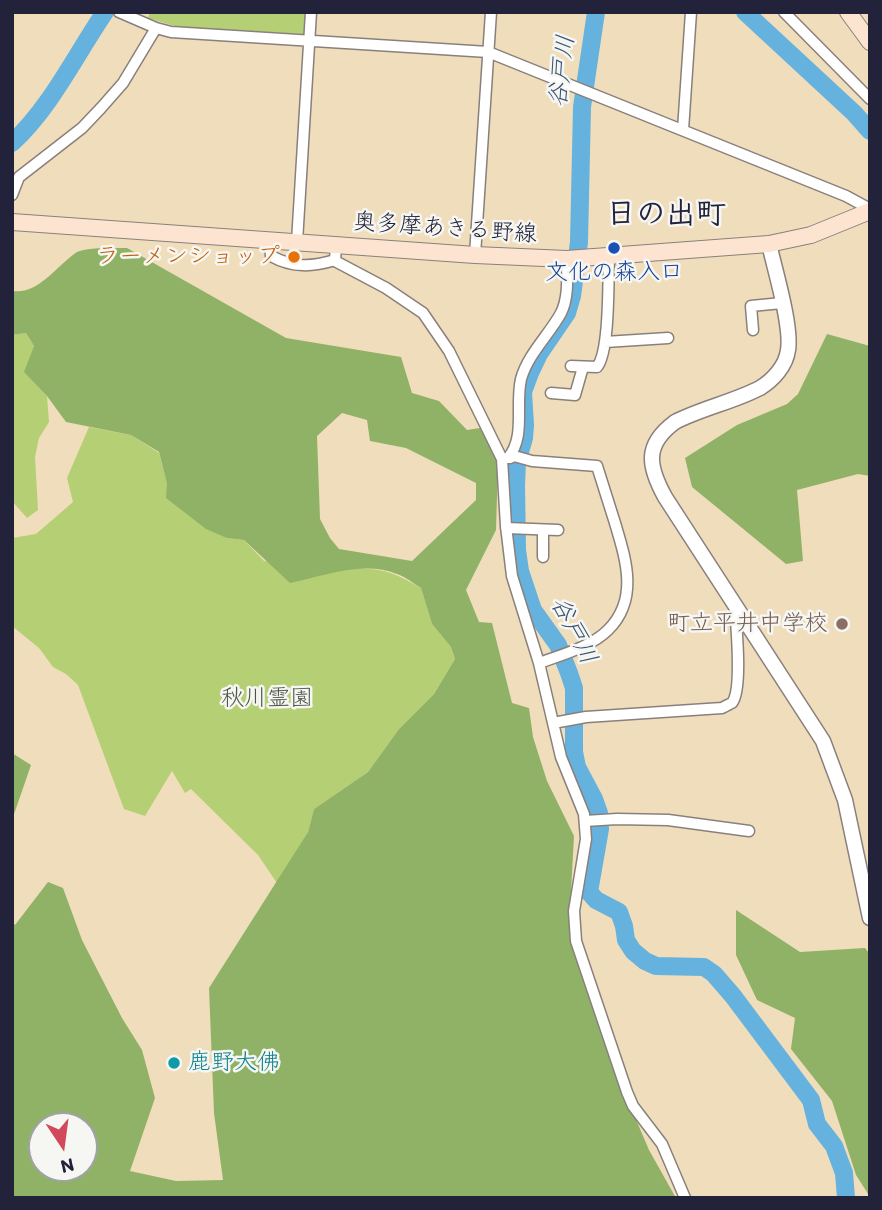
<!DOCTYPE html>
<meta charset="utf-8">
<style>
body{margin:0}
#map{position:relative;width:882px;height:1210px;overflow:hidden;background:#f0ddbc;font-family:Itim,sans-serif}
canvas{display:block}
.frame{position:absolute;inset:0;border:14px solid #22223b;pointer-events:none}
.north{position:absolute;left:28px;top:1112px;width:70px;height:70px;box-sizing:border-box;background:#f6f6f2;border:2px solid #a1a1a9;border-radius:50%;rotate:167deg;font-size:19px;font-weight:700;line-height:28px;text-align:center;color:#22223b}
.north::after{content:'';display:block;margin:auto;width:24px;height:32px;background:#d1495b;clip-path:polygon(50% 0,100% 100%,50% 72%,0 100%)}
</style>
<div id="map">
<canvas width="882" height="1210"></canvas>
<div class="frame"></div>
<div class="north">N</div>
</div>
<script>
const ctx = document.querySelector('canvas').getContext('2d');
ctx.lineJoin = 'round';
function fillPath(path, color) { ctx.fillStyle = color; ctx.fill(path, 'evenodd'); }
function stroke(path, color, width, dash) { ctx.strokeStyle = color; ctx.lineWidth = width; ctx.lineCap = dash ? 'butt' : 'round'; ctx.setLineDash(dash || []); ctx.stroke(path); }
function label(font, color, halo, rows, align = 'center') {
  ctx.font = font + ' Itim,"Klee One",sans-serif'; ctx.lineWidth = 5; ctx.setLineDash([]); ctx.textBaseline = 'middle'; ctx.strokeStyle = halo; ctx.fillStyle = color; for (const [text, x, y, turn = 0] of rows) {
    ctx.save(); ctx.translate(x, y); ctx.rotate((+turn || 0) * Math.PI / 180); ctx.textAlign = isNaN(turn) ? turn : align; if (halo) ctx.strokeText(text, 0, 0); ctx.fillText(text, 0, 0); ctx.restore();
  }
}
const green = new Path2D(`
 M 150,12 L 306,12 L 304,34 L 178,27 L 148,18 Z
 M 26,333 L 34,346 L 25,372 L 47,396 L 49,422 L 39,438 L 35,457 L 38,510 L 27,518 L 12,501 L 12,335 Z
 M 89,427 L 131,435 L 159,453 L 167,484 L 227,538 L 244,540 L 264,561 L 354,569 C 382,567 397,574 421,588 L 432,624 L 451,647 L 455,659 L 434,694 L 399,729 L 368,772 L 314,809 L 308,832 L 277,883 L 258,855 L 191,789 L 185,793 L 172,771 L 145,816 L 124,809 L 78,685 L 66,674 L 53,667 L 39,648 L 12,626 L 12,538 L 36,534 L 73,502 L 67,478 Z`);
const forest = new Path2D(`
 M 127,248 L 286,338 L 401,357 L 412,393 L 439,401 L 467,430 L 480,428 L 498,461 L 496,530 L 466,590 L 479,622 L 492,623 L 512,703 L 529,708 L 533,737 L 547,781 L 574,836 L 569,928 L 617,1075 L 649,1150 L 676,1198 L 12,1198 L 12,920 L 15,925 L 48,882 L 63,888 L 82,940 L 122,1018 L 142,1050 L 155,1098 L 130,1171 L 176,1181 L 223,1180 L 214,1113 L 209,988 L 308,832 L 314,809 L 368,772 L 399,729 L 434,694 L 455,659 L 451,647 L 432,624 L 421,588 C 413,583 406,577 397,574 C 364,560 323,576 290,583 L 244,540 L 227,538 L 206,529 L 166,498 L 167,484 L 159,452 L 131,435 L 66,422 L 47,396 L 24,372 L 34,346 L 26,333 L 12,335 L 12,291 C 39,295 57,265 77,252 C 86,247 115,248 127,248 ZM 342,413 L 367,420 L 370,441 L 406,448 L 476,483 L 476,500 L 412,561 L 339,549 L 330,538 L 320,519 L 317,436 ZM 42,1126 L 84,1126 L 84,1168 L 42,1168 Z
 M 827,334 L 870,346 L 870,476 L 858,474 L 797,490 L 803,561 L 786,564 L 692,487 L 685,458 L 737,425 L 787,404 L 798,394 Z
 M 12,753 L 31,765 L 12,820 Z
 M 736,910 L 800,952 L 865,948 L 870,954 L 870,1197 L 856,1175 L 832,1101 L 791,1049 L 795,1018 L 757,1000 L 736,955 Z`);
const river = new Path2D(`
 M 596,12 L 582,107 L 579,242 L 572,296 L 567,313 L 539,354 L 530,373 L 523,392 L 525,425 L 524,438 L 517,462 L 516,485 L 517,550 L 520,571 L 533,610 L 558,645 L 569,673 L 574,688 L 574,752 L 577,767 L 594,799 L 599,813 L 600,829 L 589,892 L 596,900 L 619,912 L 624,926 L 626,940 L 633,951 L 645,961 L 656,966 L 704,967 L 714,974 L 733,996 L 811,1100 L 817,1124 L 834,1146 L 844,1173 L 846,1198
 M 745,12 L 854,113 L 870,131
 M 12,143 C 51,107 75,56 105,12`);
const minor = new Path2D(`
 M 119,12 L 156,28 L 171,32 L 488,52 L 846,196 L 870,209
 M 784,12 L 870,99
 M 683,130 L 691,12
 M 12,195 L 19,177 L 82,128 L 101,108 L 123,83 L 156,28
 M 270,240 L 271,256 C 293,268 312,267 335,260
 M 297,242 L 311,12
 M 336,245 L 335,261 L 386,288 L 423,313 L 449,351 L 502,459 L 506,526 L 512,576 L 539,663 L 561,757 L 584,814 L 586,839 L 574,911 L 576,941 L 627,1092 L 633,1106 L 662,1144 L 685,1198
 M 475,255 L 491,12
 M 753,330 L 751,306 L 782,303
 M 605,342 L 668,338
 M 571,366 L 597,367 C 610,351 608,280 609,257
 M 551,393 L 575,395 L 583,367
 M 508,458 C 526,437 515,405 521,379 C 528,354 549,335 561,313 C 569,297 567,276 567,259
 M 510,458 L 514,456 L 532,461 L 597,466 C 603,485 609,504 615,523 C 626,560 639,599 608,630 C 591,647 561,655 539,663
 M 506,528 L 558,530
 M 543,557 L 543,530
 M 553,723 L 586,717 L 722,708 C 722,708 731,703 732,703 C 743,689 736,625 735,606
 M 585,821 L 617,819 L 668,820 L 749,831`);
const tertiary = new Path2D(`
 M 769,244 C 775,270 792,327 788,350 C 786,366 773,380 760,388 C 733,402 702,408 675,422 C 644,445 648,466 665,497 L 823,741 L 845,800 L 870,918`);
const secondary = new Path2D(`
 M 848,12 L 870,42
 M 12,222 L 475,255 L 567,259 L 769,244 L 811,235 L 870,211`);
const markers = [
 [614,248,7,"#1a4fb4"],
 [294,257,7,"#e8710a"],
 [842,624,7,"#8d6e63"],
 [174,1063,7,"#0f9aa8"]
];
const streetNames = [
 ["奥多摩あきる野線",445,229,4]
];
const foodNames = [
 ["ラーメンショップ",280,257]
];
const transitNames = [
 ["文化の森入口",614,273]
];
const educationNames = [
 ["町立平井中学校",828,624]
];
const parkNames = [
 ["秋川霊園",267,699]
];
const cultureNames = [
 ["鹿野大佛",188,1063]
];
const waterNames = [
 ["谷戸川",563,71,-83],
 ["谷戸川",573,631,63]
];
const districtNames = [
 ["日の出町",666,215]
];
fillPath(green, '#b5cf74');
fillPath(forest, '#90b266');
stroke(river, '#64b2dd', 18);
stroke(minor, '#89807c', 13);
stroke(tertiary, '#89807c', 17);
stroke(secondary, '#89807c', 18);
stroke(minor, '#fff', 10);
stroke(tertiary, '#fff', 14);
stroke(secondary, '#fde4d0', 16);
for (const [x, y, r, color] of markers) { const dot = new Path2D(); dot.arc(x, y, r, 0, 2 * Math.PI); ctx.fillStyle = color; ctx.fill(dot); stroke(dot, '#f6f6f2', 2.5); }
label('23px', '#22223b', '#f6f6f2', streetNames);
label('23px', '#c56008', '#f6f6f2', foodNames, 'right');
label('23px', '#164399', '#f6f6f2', transitNames);
label('23px', '#785e54', '#f6f6f2', educationNames, 'right');
label('23px', '#4e564c', '#f6f6f2', parkNames);
label('23px', '#0d838f', '#f6f6f2', cultureNames, 'left');
label('italic 24px', '#395474', '#f6f6f2', waterNames);
label('bold 30px', '#22223b', '#f6f6f2', districtNames);
</script>
